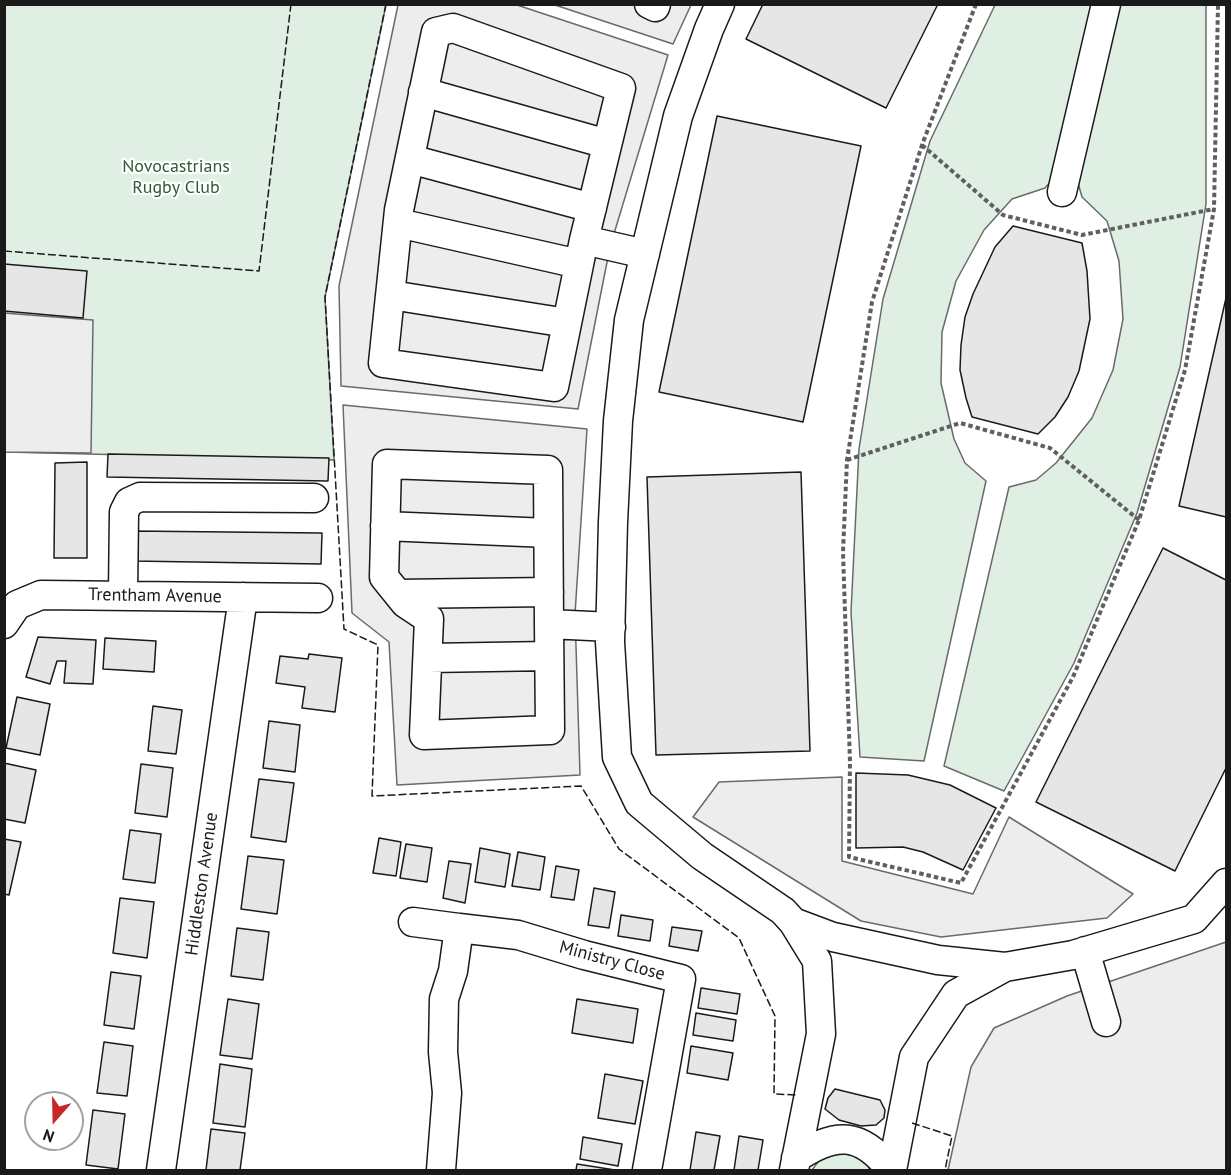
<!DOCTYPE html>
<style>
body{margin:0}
#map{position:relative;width:1231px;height:1175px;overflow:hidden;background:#fff;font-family:"PT Sans",sans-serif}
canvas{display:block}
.frame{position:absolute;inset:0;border:6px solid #1a1a1a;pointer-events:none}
.north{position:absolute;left:24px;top:1091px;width:60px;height:60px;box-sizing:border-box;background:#fff;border:2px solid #a3a3a3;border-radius:50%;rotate:200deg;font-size:16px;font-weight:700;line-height:24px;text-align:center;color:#1a1a1a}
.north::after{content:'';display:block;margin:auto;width:21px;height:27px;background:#c62828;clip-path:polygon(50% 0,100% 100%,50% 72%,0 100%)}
</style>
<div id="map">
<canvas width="1231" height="1175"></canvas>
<div class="frame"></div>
<div class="north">N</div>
</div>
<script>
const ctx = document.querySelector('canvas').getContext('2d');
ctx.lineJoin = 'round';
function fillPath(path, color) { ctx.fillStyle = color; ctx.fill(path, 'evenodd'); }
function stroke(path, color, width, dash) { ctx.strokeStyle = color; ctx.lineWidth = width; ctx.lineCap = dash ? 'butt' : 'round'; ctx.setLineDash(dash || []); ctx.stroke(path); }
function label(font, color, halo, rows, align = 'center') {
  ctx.font = font + ' "PT Sans",sans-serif'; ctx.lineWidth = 4.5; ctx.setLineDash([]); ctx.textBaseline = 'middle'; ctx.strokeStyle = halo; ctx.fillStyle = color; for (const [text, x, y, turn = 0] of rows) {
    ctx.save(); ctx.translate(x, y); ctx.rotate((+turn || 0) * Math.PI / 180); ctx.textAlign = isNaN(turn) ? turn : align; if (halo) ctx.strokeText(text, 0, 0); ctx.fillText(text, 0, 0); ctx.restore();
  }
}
const green = new Path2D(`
 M 4,5 L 386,5 L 325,297 L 334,460 L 5,452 Z
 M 995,5 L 1095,5 L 1055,177 L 1045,188 L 1012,199 L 984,230 L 956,281 L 942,332 L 941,383 L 954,439 L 965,463 L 986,481 L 924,761 L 860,757 L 851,612 L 859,449 L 883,299 L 930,141 Z
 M 1117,5 L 1206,5 L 1206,204 L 1180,367 L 1137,513 L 1074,663 L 1004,791 L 944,766 L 1009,487 L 1036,480 L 1056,463 L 1092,418 L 1113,370 L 1123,319 L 1119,261 L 1107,221 L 1082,197 L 1078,183 Z
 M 837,1151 C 852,1153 864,1156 870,1170 L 812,1170 L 821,1158 Z`);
const parking = new Path2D(`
 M 398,5 L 517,5 L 668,55 L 610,247 L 578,409 L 341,386 L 339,286 Z
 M 555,5 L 691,5 L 673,44 Z
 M 4,313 L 93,320 L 91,453 L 5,452 Z
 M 343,405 L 587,429 L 575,614 L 580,775 L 397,785 L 389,642 L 352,613 Z
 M 842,777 L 842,861 L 973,894 L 1009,817 L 1133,894 L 1107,918 L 941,937 L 861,921 L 693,817 L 719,782 Z
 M 1226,942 L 1226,1170 L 948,1170 L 971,1067 L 994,1028 L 1067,996 Z`);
const building = new Path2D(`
 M 763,4 L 938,4 L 886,108 L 746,39 Z
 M 717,116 L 861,146 L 803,422 L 659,392 Z
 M 1013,226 L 1082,243 L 1087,271 L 1090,319 L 1079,371 L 1068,397 L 1055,417 L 1038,434 L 972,417 L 966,398 L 960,370 L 961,345 L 965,317 L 973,294 L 995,247 Z
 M 4,264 L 87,271 L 83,318 L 4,311 Z
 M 1226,298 L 1226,517 L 1179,506 Z
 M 108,454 L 329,458 L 328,481 L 107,477 Z
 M 87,462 L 87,558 L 54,558 L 55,463 Z
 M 801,472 L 810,751 L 656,755 L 647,477 Z
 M 132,531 L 322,533 L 321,564 L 132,561 Z
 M 1163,548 L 1226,580 L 1226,768 L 1175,871 L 1036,802 Z
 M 38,637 L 96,640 L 93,684 L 64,683 L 66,661 L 57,661 L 50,684 L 26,677 Z
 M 105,638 L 156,641 L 154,672 L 103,669 Z
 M 309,654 L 342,658 L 335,712 L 302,708 L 305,687 L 276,683 L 280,656 L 308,659 Z
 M 17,697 L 50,704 L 40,755 L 6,748 Z
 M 153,706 L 182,710 L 176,754 L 148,751 Z
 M 269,721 L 300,725 L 295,772 L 263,768 Z
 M 4,763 L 36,770 L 25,823 L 4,819 Z
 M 141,764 L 173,768 L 167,817 L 135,813 Z
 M 856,773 L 908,775 L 950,785 L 996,808 L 963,870 L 923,852 L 903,847 L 856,848 Z
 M 259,779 L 294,783 L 286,842 L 251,837 Z
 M 130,830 L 161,834 L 155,883 L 123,879 Z
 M 379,838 L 401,842 L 396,876 L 373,873 Z
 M 4,839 L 21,842 L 9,895 L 4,894 Z
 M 406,844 L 432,848 L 427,882 L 400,878 Z
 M 480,848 L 510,854 L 505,887 L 475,882 Z
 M 518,852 L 545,857 L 540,890 L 512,886 Z
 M 248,856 L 284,860 L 277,914 L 241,909 Z
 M 449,861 L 471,864 L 465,903 L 443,898 Z
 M 556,866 L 579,870 L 574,900 L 551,897 Z
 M 594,888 L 615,892 L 609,928 L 588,925 Z
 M 120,898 L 154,902 L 147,958 L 113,953 Z
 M 621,915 L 653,920 L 650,941 L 618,936 Z
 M 672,927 L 702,931 L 698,951 L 669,946 Z
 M 237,928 L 269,932 L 263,980 L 231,976 Z
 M 111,972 L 141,976 L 134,1029 L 104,1025 Z
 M 701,988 L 740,994 L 737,1014 L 698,1008 Z
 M 228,999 L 259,1004 L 252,1059 L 220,1055 Z
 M 577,999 L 638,1009 L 633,1043 L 572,1033 Z
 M 696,1013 L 736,1020 L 733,1041 L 693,1035 Z
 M 104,1042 L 133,1046 L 127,1096 L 97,1093 Z
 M 691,1046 L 733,1053 L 728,1080 L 687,1073 Z
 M 220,1064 L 252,1069 L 245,1127 L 213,1123 Z
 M 605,1074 L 643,1081 L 635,1124 L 598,1118 Z
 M 835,1089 L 880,1100 L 885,1110 L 884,1118 L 876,1125 L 861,1126 L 839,1120 L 825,1109 L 828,1098 Z
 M 93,1110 L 125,1114 L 118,1169 L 86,1165 Z
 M 211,1129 L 245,1133 L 240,1170 L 206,1170 Z
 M 696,1132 L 720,1136 L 714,1170 L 690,1170 Z
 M 739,1136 L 763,1140 L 758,1170 L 734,1170 Z
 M 583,1137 L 622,1144 L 618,1166 L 580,1159 Z
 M 577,1164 L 615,1170 L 576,1170 Z`);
const path = new Path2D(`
 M 976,4 L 922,145 L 872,302 L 847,460 L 843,552 L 850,762 L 849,857 L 961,883 L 1073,677 L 1139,520 L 1185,370 L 1214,209 L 1218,4
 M 922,145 L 1003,215 L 1082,235 L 1214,209
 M 847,460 L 960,423 L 1050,448 L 1139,520`);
const minor = new Path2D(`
 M 649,4 L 655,7 L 656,4
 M 720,4 L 709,29 L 678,116 L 629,320 L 618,421 L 613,522 L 610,642 L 617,757 L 639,803 L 702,856 L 783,911 L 793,922 L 833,937 L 938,960 L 1005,967 L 1073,955 L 1194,919 L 1226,883
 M 423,92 L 607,144
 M 410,159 L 592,208
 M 1062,192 L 1106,4
 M 398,223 L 579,264
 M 584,240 L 621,88 L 453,28 L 436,32 L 399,210 L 383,363 L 554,387 L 584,240 L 645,254
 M 391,295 L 567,323
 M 385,526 L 548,533
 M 398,594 L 549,592
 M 123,595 L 124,512 L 129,502 L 140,497 L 314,498
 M 4,624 L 17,605 L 41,595 L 318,598
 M 549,624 L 548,470 L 387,464 L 384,577 L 405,603 L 429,619 L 424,735 L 550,730 L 549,624 L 611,627
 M 428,658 L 549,656
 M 413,922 L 459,928
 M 793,922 L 817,961 L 821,1034 L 794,1170
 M 1085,951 L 1106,1022
 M 796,1158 C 836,1131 861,1132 891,1170
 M 161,1170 L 243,597
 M 441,1170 L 447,1093 L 443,1052 L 444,999 L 453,971 L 459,928 L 518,935 L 584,955 L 681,979 L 647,1170
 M 892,1170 L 914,1057 L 956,994 L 1005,967`);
const fence = new Path2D(`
 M 386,4 L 325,297 L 344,629 L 378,645 L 372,796 L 581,786 L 619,849 L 739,938 L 775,1016 L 774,1094 L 798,1095
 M 4,251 L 259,271 L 291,4
 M 912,1123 L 952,1136 L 945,1170`);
const parkNames = [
 ["Novocastrians",176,167],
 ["Rugby Club",176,188]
];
const streetNames = [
 ["Trentham Avenue",155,596,1],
 ["Hiddleston Avenue",202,884,-82],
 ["Ministry Close",612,961,15]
];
fillPath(green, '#e0efe3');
stroke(green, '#6a6a6a', 1.5);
fillPath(parking, '#ededed');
stroke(parking, '#6a6a6a', 1.5);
fillPath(building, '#e6e6e6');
stroke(building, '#1a1a1a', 1.5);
stroke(minor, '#1a1a1a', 31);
stroke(path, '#5f5f5f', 4, [4.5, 3]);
stroke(minor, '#fff', 28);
stroke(fence, '#1a1a1a', 1.5, [8, 3]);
label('18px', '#2b5a34', '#fff', parkNames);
label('18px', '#1a1a1a', '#fff', streetNames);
</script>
